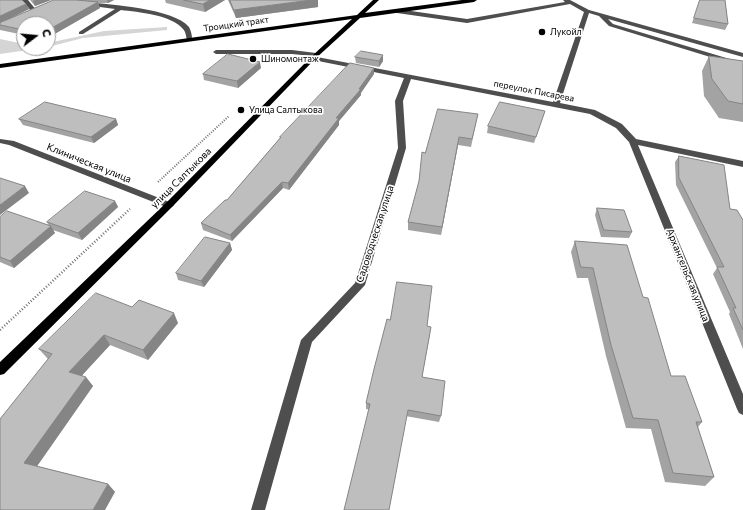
<!DOCTYPE html>
<meta charset="utf-8">
<style>
body{margin:0}
#map{position:relative;width:743px;height:510px;overflow:hidden;background:#fff;font-family:Commissioner,sans-serif}
canvas{display:block}
.north{position:absolute;left:16px;top:16px;width:40px;height:40px;box-sizing:border-box;background:#fff;border:1px solid #999;border-radius:50%;rotate:74deg;font-size:11px;font-weight:700;line-height:16px;text-align:center;color:#000}
.north::after{content:'';display:block;margin:auto;width:14px;height:18px;background:#000;clip-path:polygon(50% 0,100% 100%,50% 72%,0 100%)}
</style>
<div id="map">
<canvas width="743" height="510"></canvas>
<div class="north">С</div>
</div>
<script>
const ctx = document.querySelector('canvas').getContext('2d');
ctx.lineJoin = 'round';
function fillPath(path, color) { ctx.fillStyle = color; ctx.fill(path, 'evenodd'); }
function stroke(path, color, width, dash) { ctx.strokeStyle = color; ctx.lineWidth = width; ctx.lineCap = dash ? 'butt' : 'round'; ctx.setLineDash(dash || []); ctx.stroke(path); }
function label(font, color, halo, rows, align = 'center') {
  ctx.font = font + ' Commissioner,sans-serif'; ctx.lineWidth = 3.5; ctx.setLineDash([]); ctx.textBaseline = 'middle'; ctx.strokeStyle = halo; ctx.fillStyle = color; for (const [text, x, y, turn = 0] of rows) {
    ctx.save(); ctx.translate(x, y); ctx.rotate((+turn || 0) * Math.PI / 180); ctx.textAlign = isNaN(turn) ? turn : align; if (halo) ctx.strokeText(text, 0, 0); ctx.fillText(text, 0, 0); ctx.restore();
  }
}
const green = new Path2D(`
 M 167,27 L 167,30 L 83,38 L 48,47 L 48,43 L 104,31 Z
 M 0,39 L 24,44 L 24,48 L 42,48 L 0,54 Z`);
const pathFar1 = new Path2D(`
 M 158,182 L 229,116`);
const path = new Path2D(`
 M 0,330 L 130,209`);
const minor = new Path2D(`
 M 22,0 L 28,0 L 37,11 L 36,12 L 32,12 Z
 M 563,0 L 570,0 L 589,10 L 743,53 L 743,57 L 608,19 L 613,24 L 743,63 L 743,67 L 609,26 L 599,16 L 589,13 L 560,103 L 595,110 L 622,124 L 636,139 L 743,161 L 743,167 L 638,145 L 743,394 L 743,415 L 739,413 L 737,409 L 629,142 L 616,128 L 590,114 L 411,79 L 403,101 L 406,148 L 365,285 L 312,342 L 265,510 L 251,510 L 301,340 L 355,283 L 398,148 L 395,101 L 404,78 L 313,60 L 310,58 L 312,56 L 292,54 L 216,54 L 213,52 L 216,50 L 292,50 L 316,53 L 319,55 L 317,57 L 553,102 L 584,12 L 570,4 L 467,23 L 397,13 L 394,11 L 397,9 L 467,19 L 565,2 Z
 M 87,2 C 111,5 173,8 189,27 C 191,31 192,35 192,39 L 187,40 C 186,37 186,32 183,29 C 172,15 138,12 121,10 L 83,34 L 79,34 L 79,32 L 115,9 L 85,5 L 85,3 Z
 M 0,139 L 14,141 L 172,203 L 174,205 L 172,207 L 166,207 L 9,145 L 0,143 Z`);
const major = new Path2D(`
 M 373,0 L 379,0 L 365,13 L 462,0 L 477,0 L 474,2 L 360,18 L 315,59 L 172,207 L 4,374 L 0,375 L 0,362 L 166,203 L 311,57 L 352,19 L 0,68 L 0,64 L 357,15 Z`);
const wall = new Path2D(`
 M 30,0 L 51,0 L 35,6 Z
 M 54,0 L 114,0 L 108,3 L 98,3 L 100,8 L 51,36 L 24,24 L 24,35 L 0,30 L 0,25 L 26,4 L 29,9 L 9,19 Z
 M 165,0 L 225,0 L 205,12 L 166,3 Z
 M 228,0 L 318,0 L 318,7 L 236,18 Z
 M 700,0 L 725,0 L 728,24 L 725,30 L 692,23 Z
 M 383,55 L 383,61 L 379,67 L 356,63 L 355,57 Z
 M 709,56 L 743,61 L 743,122 L 719,118 L 704,96 L 702,71 Z
 M 261,68 L 238,88 L 204,80 L 203,74 Z
 M 374,74 L 361,92 L 361,95 L 339,121 L 339,125 L 289,190 L 283,188 L 232,241 L 203,230 L 201,223 L 227,200 L 280,138 L 280,137 Z
 M 545,111 L 534,143 L 487,133 L 488,126 Z
 M 478,114 L 471,147 L 458,145 L 441,235 L 408,230 L 408,222 L 419,181 L 425,153 Z
 M 19,119 L 116,119 L 118,125 L 94,143 L 23,125 Z
 M 679,156 L 730,209 L 743,220 L 743,349 L 729,314 L 730,312 L 713,274 L 717,268 L 676,185 L 675,162 Z
 M 115,201 L 118,207 L 82,240 L 53,230 L 55,233 L 14,268 L 0,262 L 0,217 L 49,226 L 47,222 Z
 M 597,208 L 632,232 L 629,238 L 601,237 L 595,215 Z
 M 575,241 L 643,297 L 671,376 L 702,422 L 698,427 L 714,477 L 705,486 L 665,482 L 651,429 L 626,428 L 606,356 L 588,278 L 577,278 L 571,252 Z
 M 230,243 L 232,250 L 204,287 L 178,280 L 176,273 Z
 M 132,307 L 178,323 L 148,360 L 110,345 L 82,375 L 93,386 L 37,466 L 108,484 L 115,492 L 0,510 L 48,359 L 47,358 L 39,349 Z
 M 427,327 L 430,334 L 422,377 L 441,416 L 439,422 L 366,409 L 366,403 Z`);
const shadedWall = new Path2D(`
 M 35,0 L 51,0 L 35,6 L 33,1 Z
 M 107,0 L 114,0 L 108,3 Z
 M 210,0 L 225,0 L 205,12 L 203,4 Z
 M 312,0 L 318,0 L 318,7 L 236,18 L 234,10 Z
 M 98,2 L 100,8 L 51,36 L 48,36 L 48,30 Z
 M 26,4 L 29,9 L 0,23 L 0,16 Z
 M 383,55 L 383,61 L 379,67 L 379,61 Z
 M 260,62 L 261,68 L 238,88 L 237,81 Z
 M 374,68 L 374,74 L 361,93 L 361,95 L 339,121 L 339,125 L 289,190 L 288,183 L 336,118 L 359,89 Z
 M 116,119 L 118,125 L 94,143 L 91,137 Z
 M 459,137 L 458,145 L 441,235 L 442,227 Z
 M 282,182 L 283,188 L 232,241 L 230,235 Z
 M 25,186 L 29,193 L 0,215 L 0,205 Z
 M 115,201 L 118,207 L 82,240 L 78,233 Z
 M 51,226 L 55,233 L 14,268 L 10,261 Z
 M 230,243 L 232,250 L 204,287 L 201,281 Z
 M 174,313 L 178,323 L 148,360 L 143,350 Z
 M 104,335 L 110,345 L 76,382 L 69,372 Z
 M 86,377 L 93,386 L 33,472 L 24,463 Z
 M 108,484 L 115,492 L 105,510 L 93,510 Z`);
const building = new Path2D(`
 M 0,0 L 22,0 L 26,4 L 0,16 Z
 M 54,0 L 76,0 L 98,2 L 48,30 L 48,24 L 24,24 L 24,30 L 0,25 L 0,23 Z
 M 184,0 L 210,0 L 203,4 Z
 M 230,0 L 312,0 L 234,10 Z
 M 700,0 L 725,0 L 728,24 L 694,18 Z
 M 361,51 L 383,55 L 379,61 L 355,57 Z
 M 228,54 L 260,62 L 237,81 L 203,74 Z
 M 709,56 L 743,61 L 743,104 L 728,101 L 712,79 Z
 M 350,63 L 374,68 L 359,89 L 361,89 L 336,118 L 339,118 L 288,183 L 282,182 L 230,235 L 201,223 L 225,200 L 227,200 L 281,137 L 280,137 Z
 M 45,102 L 116,119 L 91,137 L 19,119 Z
 M 500,102 L 545,111 L 536,137 L 488,126 Z
 M 438,109 L 478,114 L 472,139 L 459,137 L 442,227 L 408,222 L 419,181 L 422,152 L 425,153 Z
 M 679,156 L 724,165 L 730,209 L 737,210 L 743,220 L 743,330 L 733,308 L 736,308 L 717,267 L 724,267 L 679,178 Z
 M 0,178 L 25,186 L 0,205 Z
 M 85,191 L 115,201 L 78,233 L 47,222 Z
 M 597,208 L 624,210 L 632,232 L 604,230 Z
 M 7,211 L 51,226 L 10,261 L 0,257 L 0,217 Z
 M 205,237 L 230,243 L 201,281 L 176,273 Z
 M 575,241 L 627,245 L 643,297 L 648,298 L 671,376 L 685,376 L 702,422 L 696,422 L 714,477 L 673,473 L 658,420 L 633,418 L 611,345 L 593,268 L 581,267 Z
 M 397,282 L 432,286 L 427,326 L 431,327 L 422,377 L 445,381 L 441,416 L 408,410 L 389,510 L 344,510 L 370,404 L 366,403 L 374,369 L 387,319 L 390,320 Z
 M 96,293 L 132,307 L 139,300 L 174,313 L 143,350 L 104,335 L 69,372 L 86,377 L 24,463 L 108,484 L 93,510 L 0,510 L 0,419 L 52,354 L 39,349 Z`);
const markers = [
 [542,32,4,"#000"],
 [253,59,4,"#000"],
 [241,110,4,"#000"]
];
const farStreetnames = [
 ["Троицкий тракт",236,24,-8],
 ["переулок Писарева",534,91,11]
];
const farPoinames = [
 ["Лукойл",550,32],
 ["Шиномонтаж",261,59],
 ["Улица Салтыкова",249,110]
];
const streetNames = [
 ["Клиническая улица",89,163,22],
 ["улица Салтыкова",181,178,-45],
 ["Садоводческая улица",375,234,-72],
 ["Архангельская улица",688,275,68]
];
fillPath(green, '#d5d5d5');
stroke(pathFar1, '#707070', 2, [1, 1.5]);
stroke(path, '#707070', 2.5, [1, 2]);
fillPath(minor, '#4e4e4e');
fillPath(major, '#000');
fillPath(wall, '#a3a3a3');
fillPath(shadedWall, '#858585');
fillPath(building, '#bebebe');
stroke(building, '#858585', 1);
for (const [x, y, r, color] of markers) { const dot = new Path2D(); dot.arc(x, y, r, 0, 2 * Math.PI); ctx.fillStyle = color; ctx.fill(dot); stroke(dot, '#fff', 1.5); }
label('9px', '#000', '#fff', farStreetnames);
label('9px', '#000', '#fff', farPoinames, 'left');
label('10px', '#000', '#fff', streetNames);
</script>
